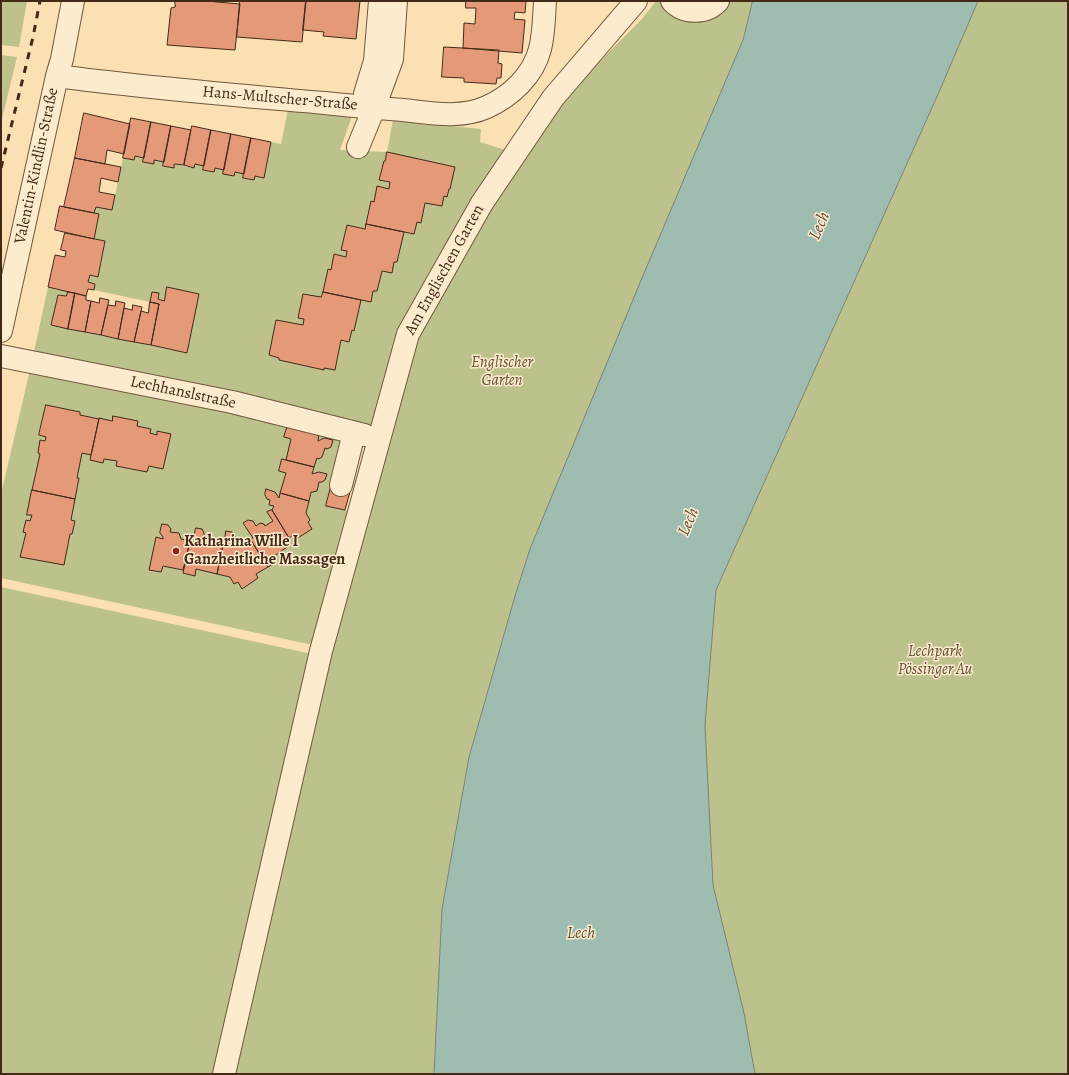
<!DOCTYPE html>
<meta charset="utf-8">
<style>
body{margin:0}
#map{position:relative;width:1069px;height:1075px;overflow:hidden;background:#fae0b2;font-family:Alegreya,serif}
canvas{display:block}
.frame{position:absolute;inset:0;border:2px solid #432a18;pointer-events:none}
</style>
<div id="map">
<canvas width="1069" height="1075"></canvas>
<div class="frame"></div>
</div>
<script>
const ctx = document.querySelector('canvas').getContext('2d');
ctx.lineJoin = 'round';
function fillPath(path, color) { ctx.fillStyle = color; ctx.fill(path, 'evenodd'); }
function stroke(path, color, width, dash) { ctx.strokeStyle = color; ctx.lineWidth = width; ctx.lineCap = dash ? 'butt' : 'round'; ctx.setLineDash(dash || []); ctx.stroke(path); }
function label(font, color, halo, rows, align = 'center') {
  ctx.font = font + ' Alegreya,serif'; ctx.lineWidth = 3; ctx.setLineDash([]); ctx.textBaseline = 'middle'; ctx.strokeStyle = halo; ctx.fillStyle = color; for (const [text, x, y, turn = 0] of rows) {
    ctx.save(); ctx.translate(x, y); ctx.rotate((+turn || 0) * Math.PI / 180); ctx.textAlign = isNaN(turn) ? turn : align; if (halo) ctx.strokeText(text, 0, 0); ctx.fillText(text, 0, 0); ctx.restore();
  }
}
const green = new Path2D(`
 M 1,1 L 27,1 L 19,47 L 1,45 Z
 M 656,1 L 753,1 L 743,40 L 530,549 L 515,596 L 469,757 L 442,909 L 434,1074 L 1,1074 L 1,587 L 331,658 L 334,645 L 416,336 L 489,207 L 576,85 L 641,20 Z
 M 978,1 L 1068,1 L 1068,1074 L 755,1074 L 744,1013 L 713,885 L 705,725 L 716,590 L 939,92 Z
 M 1,55 L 17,57 L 1,123 Z
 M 288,110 L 352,116 L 340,150 L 387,152 L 393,120 L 481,129 L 480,142 L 505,150 C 471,204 434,259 405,317 C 401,326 398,335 395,343 C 385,371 377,399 372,428 L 34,352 L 48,287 L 68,291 L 66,296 L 58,295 L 51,325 L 187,353 L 164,301 L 158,299 L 159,293 L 152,292 L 150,302 L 94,290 L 95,284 L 88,282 L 90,275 L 98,277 L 105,241 L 94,239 L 99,215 L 94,213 L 96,207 L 112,210 L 123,158 L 133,160 L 135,156 L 143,158 L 143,162 L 153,164 L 154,160 L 164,162 L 163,166 L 173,168 L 174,164 L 194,168 L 195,164 L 204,166 L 204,170 L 214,172 L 215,168 L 244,174 L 243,178 L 254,180 L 255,176 L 264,178 L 271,142 L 281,144 Z
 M 30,370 L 243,414 L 341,439 L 326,505 L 348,511 L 313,645 L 1,578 L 1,494 Z`);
const water = new Path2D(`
 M 753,1 L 978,1 L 939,92 L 716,590 L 705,725 L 713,885 L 744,1013 L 755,1074 L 434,1074 L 442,909 L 469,757 L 515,596 L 530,549 L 642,278 L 743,40 Z`);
const building = new Path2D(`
 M 175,1 L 206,1 L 240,4 L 235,50 L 167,45 L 171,8 L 175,7 Z
 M 240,1 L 306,1 L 302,42 L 237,37 Z
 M 306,1 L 360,1 L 356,39 L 323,36 L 324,32 L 303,30 Z
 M 466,1 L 526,1 L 525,13 L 515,12 L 514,19 L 525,20 L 522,53 L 463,48 L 464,23 L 475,24 L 476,8 L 466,8 Z
 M 444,47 L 499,50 L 498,63 L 502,64 L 501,78 L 497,78 L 496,84 L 464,82 L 464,78 L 442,77 Z
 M 84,113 L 130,124 L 124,154 L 107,150 L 105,164 L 75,158 Z
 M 131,118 L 151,122 L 144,158 L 135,156 L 134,160 L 123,158 Z
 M 151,122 L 171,126 L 164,162 L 154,160 L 154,164 L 143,162 Z
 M 171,126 L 191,130 L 184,165 L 174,164 L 174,168 L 163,166 Z
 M 192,126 L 211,130 L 204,166 L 195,164 L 194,168 L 184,165 Z
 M 211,130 L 231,134 L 224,170 L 215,168 L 214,172 L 203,170 Z
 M 231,134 L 251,138 L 244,174 L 235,172 L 234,176 L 223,174 Z
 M 251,138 L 271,142 L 264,178 L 255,176 L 254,180 L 243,178 Z
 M 387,152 L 455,167 L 450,189 L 449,189 L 447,197 L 444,196 L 442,206 L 425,203 L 421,223 L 417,222 L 414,234 L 366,224 L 371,201 L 374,202 L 377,186 L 389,189 L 390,182 L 379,180 L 384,161 L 385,161 Z
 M 75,158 L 121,167 L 118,182 L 101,178 L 99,192 L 115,195 L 112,210 L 96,207 L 94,213 L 64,207 Z
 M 60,206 L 99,214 L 94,239 L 55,230 Z
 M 366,224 L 404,232 L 397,262 L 394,262 L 392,273 L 382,271 L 377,291 L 373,291 L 371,302 L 323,292 L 328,269 L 331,270 L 334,254 L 346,257 L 347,251 L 341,250 L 347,225 L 365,229 Z
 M 65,233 L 105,241 L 98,277 L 90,275 L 88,282 L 95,284 L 94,290 L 88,289 L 86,296 L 48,287 L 55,255 L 65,257 L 66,251 L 61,250 Z
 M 167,287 L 199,294 L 187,353 L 151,345 L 159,304 L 150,302 L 152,292 L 159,293 L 158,299 L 164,301 Z
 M 68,292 L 75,293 L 68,329 L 51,325 L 58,295 L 66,296 Z
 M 323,292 L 361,300 L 354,331 L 352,330 L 349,342 L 341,340 L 335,370 L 324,368 L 324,370 L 279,360 L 279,358 L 269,355 L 276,320 L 303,325 L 304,319 L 298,318 L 303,294 L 321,297 Z
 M 75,293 L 86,296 L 86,300 L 91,301 L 85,332 L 68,329 Z
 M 100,298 L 109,300 L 101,335 L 85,332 L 91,301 L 99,303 Z
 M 116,301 L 125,303 L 118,339 L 101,335 L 108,305 L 115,306 Z
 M 150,302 L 159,304 L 151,345 L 134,342 L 141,311 L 148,313 Z
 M 133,305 L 142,307 L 134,342 L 118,339 L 124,308 L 132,310 Z
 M 46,405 L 80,412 L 80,415 L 99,419 L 91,455 L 82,453 L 77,478 L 79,478 L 75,499 L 32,490 L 40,454 L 38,453 L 40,440 L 45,441 L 46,437 L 39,435 Z
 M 113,416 L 138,421 L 137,426 L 151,429 L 150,433 L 157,435 L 157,431 L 171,434 L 163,469 L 149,466 L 147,472 L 116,466 L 117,461 L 104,459 L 103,463 L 90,460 L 99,418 L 112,421 Z
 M 288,425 L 319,433 L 318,441 L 324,438 L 333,440 L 331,447 L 327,449 L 325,448 L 322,457 L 319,459 L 317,458 L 314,467 L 286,460 L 291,439 L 284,437 Z
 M 282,459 L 314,467 L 312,474 L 319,472 L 327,474 L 325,480 L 322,482 L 319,482 L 317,491 L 313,492 L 311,492 L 309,501 L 280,493 L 286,473 L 279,471 Z
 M 332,483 L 351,488 L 345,510 L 326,506 Z
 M 266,489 L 275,492 L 279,498 L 280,493 L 309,501 L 306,513 L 310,520 L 308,522 L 312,529 L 296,539 L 293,535 L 289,538 L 272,510 L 274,506 L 269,505 L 270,500 L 267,499 L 265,495 Z
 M 32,490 L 75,499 L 71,520 L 75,521 L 72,534 L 70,534 L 64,565 L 20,557 L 26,533 L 23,532 L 26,520 L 30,521 L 32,515 L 27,515 Z
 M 272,510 L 289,538 L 286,540 L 290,545 L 273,557 L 275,563 L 268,567 L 250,539 L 253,538 L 243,523 L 248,520 L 253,521 L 256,526 L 260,523 L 264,524 L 265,526 L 273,521 L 267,512 Z
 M 162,524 L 168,525 L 171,529 L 170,532 L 179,533 L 181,539 L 190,541 L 183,570 L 163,566 L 161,572 L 149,570 L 156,537 L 163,539 L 163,537 L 160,533 Z
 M 196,528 L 202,529 L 204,533 L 204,535 L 213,538 L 215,541 L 214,543 L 223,545 L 217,574 L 196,569 L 195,576 L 183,573 L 190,541 L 197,543 L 194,536 Z
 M 226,531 L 232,532 L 235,536 L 234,540 L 238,541 L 237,545 L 240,546 L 250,539 L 268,567 L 256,574 L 258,578 L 242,589 L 238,582 L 234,584 L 230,577 L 217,574 L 223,545 L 228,546 L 229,545 L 225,539 Z`);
const minor = new Path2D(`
 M 672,1 C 684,14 706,14 718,1
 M 57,76 C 146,88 235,95 325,103 C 351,106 377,108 403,110 C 430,113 461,119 487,107 C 511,96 533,76 540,49 C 544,34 544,17 545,1
 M 365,94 L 375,61 L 380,1
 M 358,147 L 374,108 L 392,59 L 396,1
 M 1,331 L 57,76 L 62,59 L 73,1
 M 1,356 L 232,402 L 364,435
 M 341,485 L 354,433
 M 224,1074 L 321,651 L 408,334 L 482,203 L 553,98 L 636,1`);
const rail = new Path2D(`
 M 1,168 L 33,37 L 40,1`);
const markers = [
 [176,551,4,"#8f2418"]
];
const streetNames = [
 ["Hans-Multscher-Straße",280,99,5],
 ["Valentin-Kindlin-Straße",37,166,-78],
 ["Am Englischen Garten",445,270,-61],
 ["Lechhanslstraße",183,393,12]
];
const parkNames = [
 ["Englischer",502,363],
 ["Garten",502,381],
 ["Lechpark",935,652],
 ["Pössinger Au",935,670]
];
const poiNames = [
 ["Katharina Wille I",184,542],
 ["Ganzheitliche Massagen",184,560]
];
const waterNames = [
 ["Lech",820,226,-67],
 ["Lech",689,522,-67],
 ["Lech",581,934]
];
fillPath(green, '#bdc28d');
fillPath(water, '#9fbcb1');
stroke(water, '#7a8274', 1);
fillPath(building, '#e49a79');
stroke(building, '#432a18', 1);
stroke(minor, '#71583e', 24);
stroke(minor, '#fcebcd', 22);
stroke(rail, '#432a18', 3, [7, 7]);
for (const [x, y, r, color] of markers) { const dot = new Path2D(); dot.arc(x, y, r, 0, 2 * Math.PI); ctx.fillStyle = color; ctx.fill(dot); stroke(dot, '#fcebcd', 1.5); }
label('16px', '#432a18', '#fcebcd', streetNames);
label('italic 16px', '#625035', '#fcebcd', parkNames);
label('bold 16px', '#432a18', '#fcebcd', poiNames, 'left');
label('italic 17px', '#5a4e3e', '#fcebcd', waterNames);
</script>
